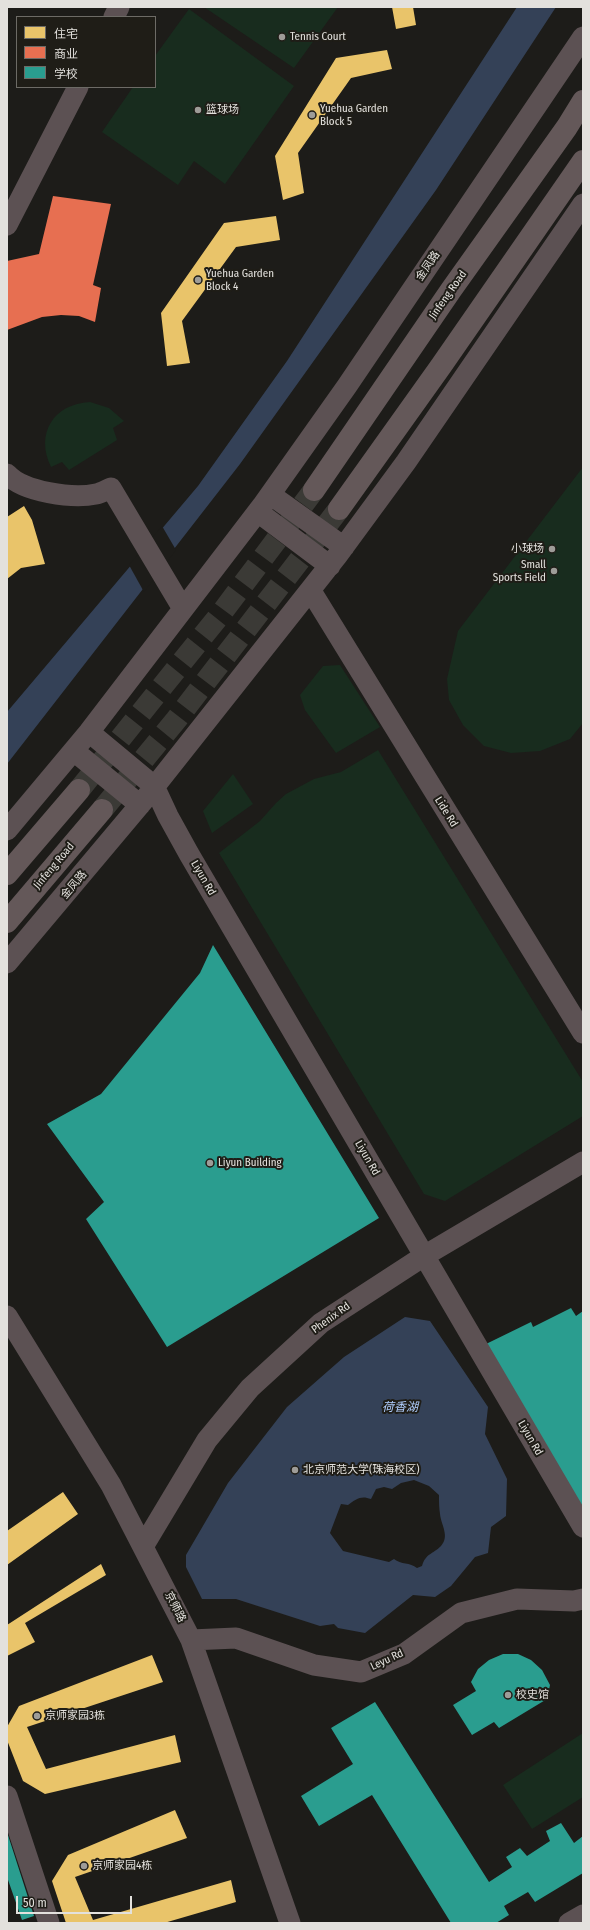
<!DOCTYPE html>
<meta charset="utf-8">
<style>
body{margin:0}
#map{position:relative;width:590px;height:1930px;overflow:hidden;background:#1d1c19;font-family:"Fira Sans Condensed","Noto Sans SC",sans-serif}
canvas{display:block}
.frame{position:absolute;inset:0;border:8px solid #e3e1dd;pointer-events:none}
.legend{position:absolute;left:16px;top:16px;width:140px;height:72px;box-sizing:border-box;background:#1f1d17;border:1px solid #6d6b66;margin:0;padding:5px 7px;list-style:none;font-size:12px;color:#e3e1dd}
.legend li{display:flex;align-items:center;gap:8px;height:20px}
.legend b{width:20px;border:1px solid #6d6b66}
.scale{position:absolute;left:16px;top:1896px;width:116px;height:18px;box-sizing:border-box;border:2px solid #e3e1dd;border-top:0;padding-left:5px;font-size:12px;line-height:14px;white-space:nowrap;color:#e3e1dd;-webkit-text-stroke:3px #1f1d17;paint-order:stroke}
</style>
<div id="map">
<canvas width="590" height="1930"></canvas>
<div class="frame"></div>
<ul class="legend">
<li><b style="height:11px;background:#e9c46a"></b>住宅</li>
<li><b style="height:11px;background:#e76f51"></b>商业</li>
<li><b style="height:11px;background:#2a9d8f"></b>学校</li>
</ul>
<div class="scale">50 m</div>
</div>
<script>
const ctx = document.querySelector('canvas').getContext('2d');
ctx.lineJoin = 'round';
function fillPath(path, color) { ctx.fillStyle = color; ctx.fill(path, 'evenodd'); }
function stroke(path, color, width, dash) { ctx.strokeStyle = color; ctx.lineWidth = width; ctx.lineCap = dash ? 'butt' : 'round'; ctx.setLineDash(dash || []); ctx.stroke(path); }
function label(font, color, halo, rows, align = 'center') {
  ctx.font = font + ' "Fira Sans Condensed","Noto Sans SC",sans-serif'; ctx.lineWidth = 4; ctx.setLineDash([]); ctx.textBaseline = 'middle'; ctx.strokeStyle = halo; ctx.fillStyle = color; for (const [text, x, y, turn = 0] of rows) {
    ctx.save(); ctx.translate(x, y); ctx.rotate((+turn || 0) * Math.PI / 180); ctx.textAlign = isNaN(turn) ? turn : align; if (halo) ctx.strokeText(text, 0, 0); ctx.fillText(text, 0, 0); ctx.restore();
  }
}
const green = new Path2D(`
 M 204,7 L 338,7 L 294,68 Z
 M 189,9 L 294,86 L 225,184 L 194,161 L 178,185 L 102,132 L 133,87 L 155,87 L 155,56 Z
 M 90,402 L 109,408 L 124,421 L 113,428 L 117,440 L 69,470 L 62,462 L 51,467 C 35,434 53,404 90,402 Z
 M 583,467 L 583,723 L 570,739 L 540,751 L 511,753 L 484,746 L 463,725 L 449,700 L 447,679 L 458,631 Z
 M 340,665 L 380,727 L 336,753 L 305,710 L 300,695 L 323,666 Z
 M 378,750 L 583,1082 L 583,1116 L 445,1201 L 424,1194 L 219,853 L 260,821 L 276,803 L 286,794 L 314,779 L 341,772 Z
 M 233,774 L 253,804 L 212,833 L 203,811 Z
 M 583,1733 L 583,1797 L 532,1829 L 503,1785 Z`);
const water = new Path2D(`
 M 517,7 L 556,7 L 436,190 L 240,464 L 7,764 L 7,712 L 198,486 L 287,361 Z
 M 405,1317 L 430,1321 L 488,1407 L 485,1434 L 507,1479 L 506,1516 L 491,1527 L 488,1553 L 475,1557 L 451,1586 L 435,1597 L 413,1595 L 365,1633 L 338,1628 L 334,1624 L 320,1626 L 236,1599 L 202,1599 L 186,1567 L 186,1555 L 228,1483 L 287,1407 L 344,1357 ZM 414,1480 L 429,1486 L 439,1495 C 439,1501 439,1508 440,1514 C 441,1525 450,1536 441,1546 C 432,1555 426,1553 422,1566 L 417,1568 C 410,1562 401,1565 394,1559 L 389,1562 L 343,1551 L 330,1533 L 341,1504 L 348,1505 C 356,1499 361,1495 371,1499 L 376,1489 L 384,1487 L 392,1489 L 401,1483 Z`);
const pier = new Path2D(`
 M 162,526 L 176,550 L 144,592 L 129,565 Z`);
const homes = new Path2D(`
 M 392,7 L 413,7 L 416,25 L 396,29 Z
 M 387,50 L 392,69 L 351,78 L 298,153 L 304,193 L 283,200 L 275,156 L 336,58 Z
 M 276,216 L 280,240 L 236,247 L 182,321 L 190,363 L 167,366 L 161,313 L 224,223 Z
 M 24,506 L 32,520 L 45,564 L 21,568 L 7,579 L 7,517 Z
 M 63,1492 L 78,1514 L 7,1565 L 7,1531 Z
 M 101,1564 L 106,1575 L 25,1623 L 35,1642 L 7,1656 L 7,1625 Z
 M 152,1655 L 163,1682 L 27,1727 L 46,1769 L 175,1735 L 181,1762 L 45,1794 L 23,1781 L 7,1740 L 7,1727 L 19,1706 Z
 M 175,1810 L 187,1838 L 75,1877 L 93,1920 L 231,1880 L 236,1902 L 164,1923 L 66,1923 L 52,1881 L 68,1855 Z`);
const shops = new Path2D(`
 M 53,196 L 111,204 L 93,285 L 101,288 L 95,322 L 79,316 L 61,315 L 42,317 L 7,330 L 7,261 L 39,254 Z`);
const schools = new Path2D(`
 M 213,945 L 379,1218 L 167,1347 L 86,1219 L 104,1202 L 47,1124 L 101,1094 L 200,973 Z
 M 571,1308 L 576,1316 L 583,1311 L 583,1509 L 486,1344 L 531,1322 L 533,1327 Z
 M 503,1654 L 518,1654 L 531,1660 L 542,1670 L 550,1685 L 547,1699 L 499,1728 L 494,1722 L 472,1735 L 453,1705 L 476,1691 L 471,1682 L 478,1669 L 489,1660 Z
 M 375,1702 L 489,1882 L 512,1867 L 506,1857 L 520,1848 L 527,1856 L 550,1841 L 546,1831 L 561,1823 L 574,1843 L 583,1836 L 583,1873 L 535,1902 L 528,1892 L 504,1906 L 509,1915 L 496,1923 L 451,1923 L 372,1795 L 319,1826 L 301,1796 L 353,1764 L 331,1728 Z
 M 7,1832 L 34,1916 L 22,1920 L 7,1877 Z`);
const highwayTunnel = new Path2D(`
 M 79,790 L 223,611 L 314,490
 M 102,810 L 176,720 L 339,509`);
const minor = new Path2D(`
 M 114,17 L 119,7
 M 7,225 L 78,87
 M 7,474 C 23,492 73,499 96,494 C 101,493 106,490 111,488 L 183,609
 M 271,495 L 344,547
 M 258,512 L 330,566
 M 311,591 L 583,1033
 M 89,732 L 154,786 L 168,816 L 189,854 L 583,1527
 M 74,751 L 140,805
 M 7,830 L 89,732 L 262,506 L 347,386 L 583,37
 M 7,963 L 144,800 L 337,556 L 406,462 L 583,204
 M 7,1316 L 111,1485 L 191,1640 L 290,1923
 M 144,1545 L 207,1440 L 250,1388 L 321,1323 L 424,1256 L 583,1162
 M 191,1640 L 236,1638 L 314,1665 L 361,1672 L 404,1654 L 461,1613 L 517,1599 L 574,1601 L 583,1599
 M 7,1796 L 49,1923
 M 569,1923 L 583,1915`);
const highway = new Path2D(`
 M 314,490 L 451,290 L 567,127 L 583,101
 M 339,509 L 441,366 L 583,161
 M 7,874 L 79,790
 M 7,922 L 102,810`);
const markers = [
 [282,37,4,"#9e9c98"],
 [198,110,4,"#9e9c98"],
 [312,115,4,"#9e9c98"],
 [198,280,4,"#9e9c98"],
 [552,549,4,"#9e9c98"],
 [554,571,4,"#9e9c98"],
 [210,1163,4,"#9e9c98"],
 [295,1470,4,"#9e9c98"],
 [508,1695,4,"#9e9c98"],
 [37,1716,4,"#9e9c98"],
 [84,1866,4,"#9e9c98"]
];
const poiNames = [
 ["Tennis Court",290,37],
 ["Yuehua Garden",320,109],
 ["Block 5",320,122],
 ["篮球场",206,110],
 ["Yuehua Garden",206,274],
 ["Block 4",206,287],
 ["小球场",544,549,"right"],
 ["Small",546,565,"right"],
 ["Sports Field",546,578,"right"],
 ["Liyun Building",218,1163],
 ["北京师范大学(珠海校区)",303,1470],
 ["校史馆",516,1695],
 ["京师家园3栋",45,1716],
 ["京师家园4栋",92,1866]
];
const streetNames = [
 ["金凤路",428,266,-56],
 ["Jinfeng Road",448,295,-55],
 ["Lide Rd",446,812,58],
 ["Jinfeng Road",54,866,-50],
 ["Liyun Rd",203,878,60],
 ["金凤路",74,885,-50],
 ["Liyun Rd",367,1158,60],
 ["Phenix Rd",331,1318,-36],
 ["Liyun Rd",530,1438,60],
 ["京师路",175,1607,63],
 ["Leyu Rd",387,1660,-25]
];
const waterNames = [
 ["荷香湖",400,1408]
];
fillPath(green, '#182c1e');
fillPath(water, '#344157');
fillPath(pier, '#1d1c19');
fillPath(homes, '#e9c46a');
fillPath(shops, '#e76f51');
fillPath(schools, '#2a9d8f');
stroke(highwayTunnel, '#3b3a36', 22, [22, 11]);
stroke(minor, '#5c5153', 21);
stroke(highway, '#645859', 22);
for (const [x, y, r, color] of markers) { const dot = new Path2D(); dot.arc(x, y, r, 0, 2 * Math.PI); ctx.fillStyle = color; ctx.fill(dot); stroke(dot, '#1f1d17', 1.5); }
label('11px', '#e3e1dd', '#1f1d17', poiNames, 'left');
label('11px', '#e3e1dd', '#1f1d17', streetNames);
label('italic 12px', '#b0cefe', '#1f1d17', waterNames);
</script>
